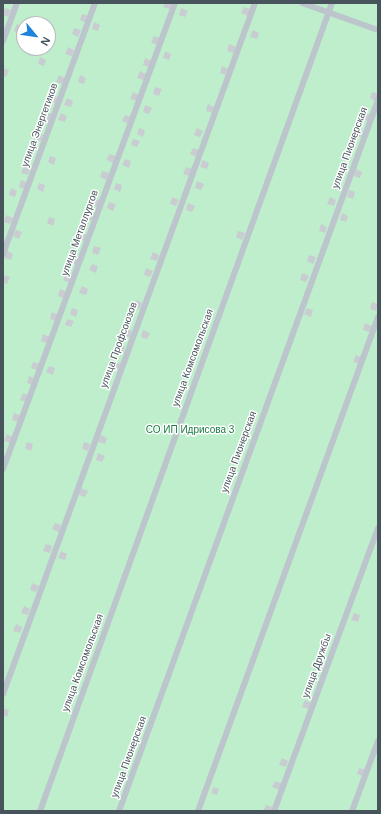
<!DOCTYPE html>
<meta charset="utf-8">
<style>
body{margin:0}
#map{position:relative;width:381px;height:814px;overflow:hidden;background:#f1efef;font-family:Helvetica,sans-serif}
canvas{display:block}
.frame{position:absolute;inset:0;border:4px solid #47545c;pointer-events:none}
.north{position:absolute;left:16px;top:16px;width:40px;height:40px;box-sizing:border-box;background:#fff;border:1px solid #b5bbbe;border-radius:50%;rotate:119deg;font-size:11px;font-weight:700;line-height:16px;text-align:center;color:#47545c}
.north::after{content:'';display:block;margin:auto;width:14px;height:18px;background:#1e83dc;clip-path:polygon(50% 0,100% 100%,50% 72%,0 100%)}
</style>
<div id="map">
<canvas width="381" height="814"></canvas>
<div class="frame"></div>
<div class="north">N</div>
</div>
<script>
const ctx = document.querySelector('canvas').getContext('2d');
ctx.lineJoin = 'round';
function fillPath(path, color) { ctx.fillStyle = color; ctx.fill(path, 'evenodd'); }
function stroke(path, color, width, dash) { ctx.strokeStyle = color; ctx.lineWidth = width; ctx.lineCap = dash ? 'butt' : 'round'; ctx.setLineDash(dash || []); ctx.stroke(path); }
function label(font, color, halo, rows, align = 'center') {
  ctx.font = font + ' Helvetica,sans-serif'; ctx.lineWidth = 3; ctx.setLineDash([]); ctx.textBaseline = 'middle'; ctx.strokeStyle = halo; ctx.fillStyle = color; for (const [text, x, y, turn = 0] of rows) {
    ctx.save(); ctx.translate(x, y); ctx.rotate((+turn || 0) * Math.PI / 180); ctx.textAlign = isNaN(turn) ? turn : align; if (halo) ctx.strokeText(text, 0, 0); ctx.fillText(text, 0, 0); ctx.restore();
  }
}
const green = new Path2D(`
 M 3,3 L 378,3 L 378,811 L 3,811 ZM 24,24 L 48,24 L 48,48 L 24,48 Z`);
const building = new Path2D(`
 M 165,3 L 172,3 L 170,9 L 163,7 Z
 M 244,7 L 250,9 L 248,16 L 241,13 Z
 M 5,8 L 11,10 L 8,17 L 3,15 Z
 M 181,8 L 188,11 L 185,17 L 179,15 Z
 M 82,14 L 88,16 L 86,23 L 80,20 Z
 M 94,22 L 100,25 L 98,31 L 92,29 Z
 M 17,24 L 23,27 L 20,33 L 14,31 Z
 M 74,28 L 81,30 L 78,37 L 72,34 Z
 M 253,30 L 259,33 L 257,39 L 250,37 Z
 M 154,36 L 160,38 L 158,45 L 151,43 Z
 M 229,44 L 236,47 L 233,53 L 227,51 Z
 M 68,47 L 74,50 L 72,56 L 65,54 Z
 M 165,51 L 171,54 L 169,60 L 163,58 Z
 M 40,57 L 46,60 L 44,66 L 38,64 Z
 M 145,58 L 152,61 L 149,67 L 143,65 Z
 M 222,66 L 228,69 L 226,75 L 220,73 Z
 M 3,68 L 9,70 L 6,77 L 3,75 Z
 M 140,71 L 146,74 L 144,80 L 137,78 Z
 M 59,75 L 65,78 L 63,84 L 56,82 Z
 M 80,75 L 86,78 L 84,84 L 78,82 Z
 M 155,87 L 162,89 L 159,96 L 153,94 Z
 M 133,92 L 139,95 L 137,101 L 130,99 Z
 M 372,92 L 378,94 L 376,101 L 370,98 Z
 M 51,94 L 57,97 L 55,103 L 48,101 Z
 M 67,98 L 73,101 L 71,107 L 64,105 Z
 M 208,104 L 214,107 L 212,113 L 206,111 Z
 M 145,105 L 152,108 L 149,114 L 143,112 Z
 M 45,112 L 52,114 L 49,121 L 43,118 Z
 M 364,112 L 371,115 L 368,121 L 362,119 Z
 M 61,113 L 67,116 L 65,122 L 58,120 Z
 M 125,115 L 131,117 L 129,124 L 122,121 Z
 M 139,128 L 145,130 L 143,137 L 137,134 Z
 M 197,128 L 203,131 L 200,137 L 194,135 Z
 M 357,129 L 363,131 L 361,137 L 355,135 Z
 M 37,133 L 43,135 L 41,141 L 34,139 Z
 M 133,139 L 140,141 L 137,147 L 131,145 Z
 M 193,148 L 199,150 L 197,157 L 190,154 Z
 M 109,154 L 116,156 L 113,163 L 107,160 Z
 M 50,156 L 56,158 L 54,165 L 48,162 Z
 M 125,159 L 131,161 L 129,168 L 122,165 Z
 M 203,160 L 209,163 L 207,169 L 200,167 Z
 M 24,166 L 30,168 L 28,175 L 21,173 Z
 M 186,167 L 192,169 L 190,176 L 183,174 Z
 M 356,169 L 362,172 L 360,178 L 354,176 Z
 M 102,171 L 109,173 L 106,180 L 100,177 Z
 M 21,180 L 28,183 L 25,189 L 19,187 Z
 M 197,181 L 204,184 L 201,190 L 195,188 Z
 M 39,183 L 45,185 L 43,192 L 37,189 Z
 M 116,183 L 122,185 L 120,192 L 114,189 Z
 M 11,188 L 17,191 L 15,197 L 9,195 Z
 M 349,190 L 355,192 L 353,199 L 347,197 Z
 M 172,197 L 179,200 L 176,206 L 170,204 Z
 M 330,197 L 336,200 L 334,206 L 327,204 Z
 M 93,198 L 100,200 L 97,207 L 91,205 Z
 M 109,202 L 116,204 L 113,211 L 107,208 Z
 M 188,203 L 195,206 L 192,212 L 186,210 Z
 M 89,212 L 95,215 L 93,221 L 86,219 Z
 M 342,213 L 348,216 L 346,222 L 340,220 Z
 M 6,215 L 13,218 L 10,224 L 4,222 Z
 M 49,217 L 55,219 L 53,226 L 47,223 Z
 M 321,224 L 327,227 L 325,233 L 319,231 Z
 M 16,230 L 22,232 L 19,239 L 13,236 Z
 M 238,231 L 245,233 L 242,240 L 236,237 Z
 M 81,233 L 88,235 L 85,241 L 79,239 Z
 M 94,246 L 101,248 L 98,255 L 92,253 Z
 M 7,251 L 13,254 L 11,260 L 4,258 Z
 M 153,252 L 159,255 L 157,261 L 150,259 Z
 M 309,255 L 316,257 L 313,264 L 307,261 Z
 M 72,256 L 79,258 L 76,265 L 70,262 Z
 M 92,264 L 98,266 L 96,273 L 89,270 Z
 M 146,268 L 153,271 L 150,277 L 144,275 Z
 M 302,273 L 309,276 L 306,282 L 300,280 Z
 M 66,274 L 72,276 L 70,283 L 63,280 Z
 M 3,275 L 10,277 L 7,284 L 3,282 Z
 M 82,286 L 88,289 L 86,295 L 79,293 Z
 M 60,289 L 67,292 L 64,298 L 58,296 Z
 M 136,300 L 142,303 L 140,309 L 133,307 Z
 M 372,302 L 378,304 L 376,311 L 370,309 Z
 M 72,308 L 78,310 L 76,317 L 70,314 Z
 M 307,308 L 313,310 L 311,317 L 304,314 Z
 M 52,312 L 59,315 L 56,321 L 50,319 Z
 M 67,319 L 74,321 L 71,327 L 65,325 Z
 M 365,323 L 372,326 L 369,332 L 363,330 Z
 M 126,329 L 132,331 L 130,338 L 123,335 Z
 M 143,330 L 150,333 L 147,339 L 141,337 Z
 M 43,334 L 50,337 L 47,343 L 41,341 Z
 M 119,344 L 125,347 L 123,353 L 117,351 Z
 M 356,355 L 362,358 L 360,364 L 353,362 Z
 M 33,362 L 40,364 L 37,370 L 31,368 Z
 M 115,362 L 121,364 L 119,370 L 113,368 Z
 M 49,366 L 55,368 L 53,375 L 46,372 Z
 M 29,376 L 36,379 L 33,385 L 27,383 Z
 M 23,393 L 29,396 L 27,402 L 20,400 Z
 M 14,413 L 21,416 L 18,422 L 12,420 Z
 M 7,434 L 13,437 L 11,443 L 4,441 Z
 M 101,435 L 107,438 L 105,444 L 98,442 Z
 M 27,442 L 33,444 L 31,451 L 25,448 Z
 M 84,442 L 90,444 L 88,451 L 82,449 Z
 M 98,453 L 105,456 L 102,462 L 96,460 Z
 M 81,488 L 88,491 L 85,497 L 79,495 Z
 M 55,523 L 61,525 L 59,532 L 52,529 Z
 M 46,544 L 52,546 L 50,553 L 43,551 Z
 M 61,551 L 67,554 L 65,560 L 58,558 Z
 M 32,583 L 39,586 L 36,592 L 30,590 Z
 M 24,606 L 30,609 L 28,615 L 21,613 Z
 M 354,613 L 360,615 L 358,622 L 351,620 Z
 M 16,624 L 22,627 L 20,633 L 13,631 Z
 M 305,700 L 311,703 L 309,709 L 302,707 Z
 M 3,708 L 9,710 L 7,717 L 3,715 Z
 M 282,758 L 288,761 L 286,767 L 279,765 Z
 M 359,768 L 366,770 L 363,776 L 357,774 Z
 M 275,781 L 281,783 L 279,790 L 272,787 Z
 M 213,787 L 219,789 L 217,795 L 211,793 Z
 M 266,805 L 272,807 L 271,811 L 263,811 Z`);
const street = new Path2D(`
 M 302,3 L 378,30
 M 3,41 L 17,3
 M 3,254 L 95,3
 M 3,469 L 175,3
 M 3,694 L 255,3
 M 40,811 L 332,3
 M 119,811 L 378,100
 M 198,811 L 378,317
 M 274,811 L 378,528
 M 352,811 L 378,741`);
const streetNames = [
 ["улица Энергетиков",40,125,-70],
 ["улица Пионерская",350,148,-70],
 ["улица Металлургов",80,233,-70],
 ["улица Профсоюзов",119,345,-70],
 ["улица Комсомольская",193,358,-70],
 ["улица Пионерская",239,452,-70],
 ["улица Комсомольская",83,663,-70],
 ["улица Дружбы",317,666,-70],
 ["улица Пионерская",129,757,-70]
];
const parkNames = [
 ["СО ИП Идрисова 3",190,430]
];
fillPath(green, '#beeecc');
fillPath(building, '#c9ccd1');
stroke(street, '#bbc5cb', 6);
label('10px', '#47545c', '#fff', streetNames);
label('10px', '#1a7b41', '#fff', parkNames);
</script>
